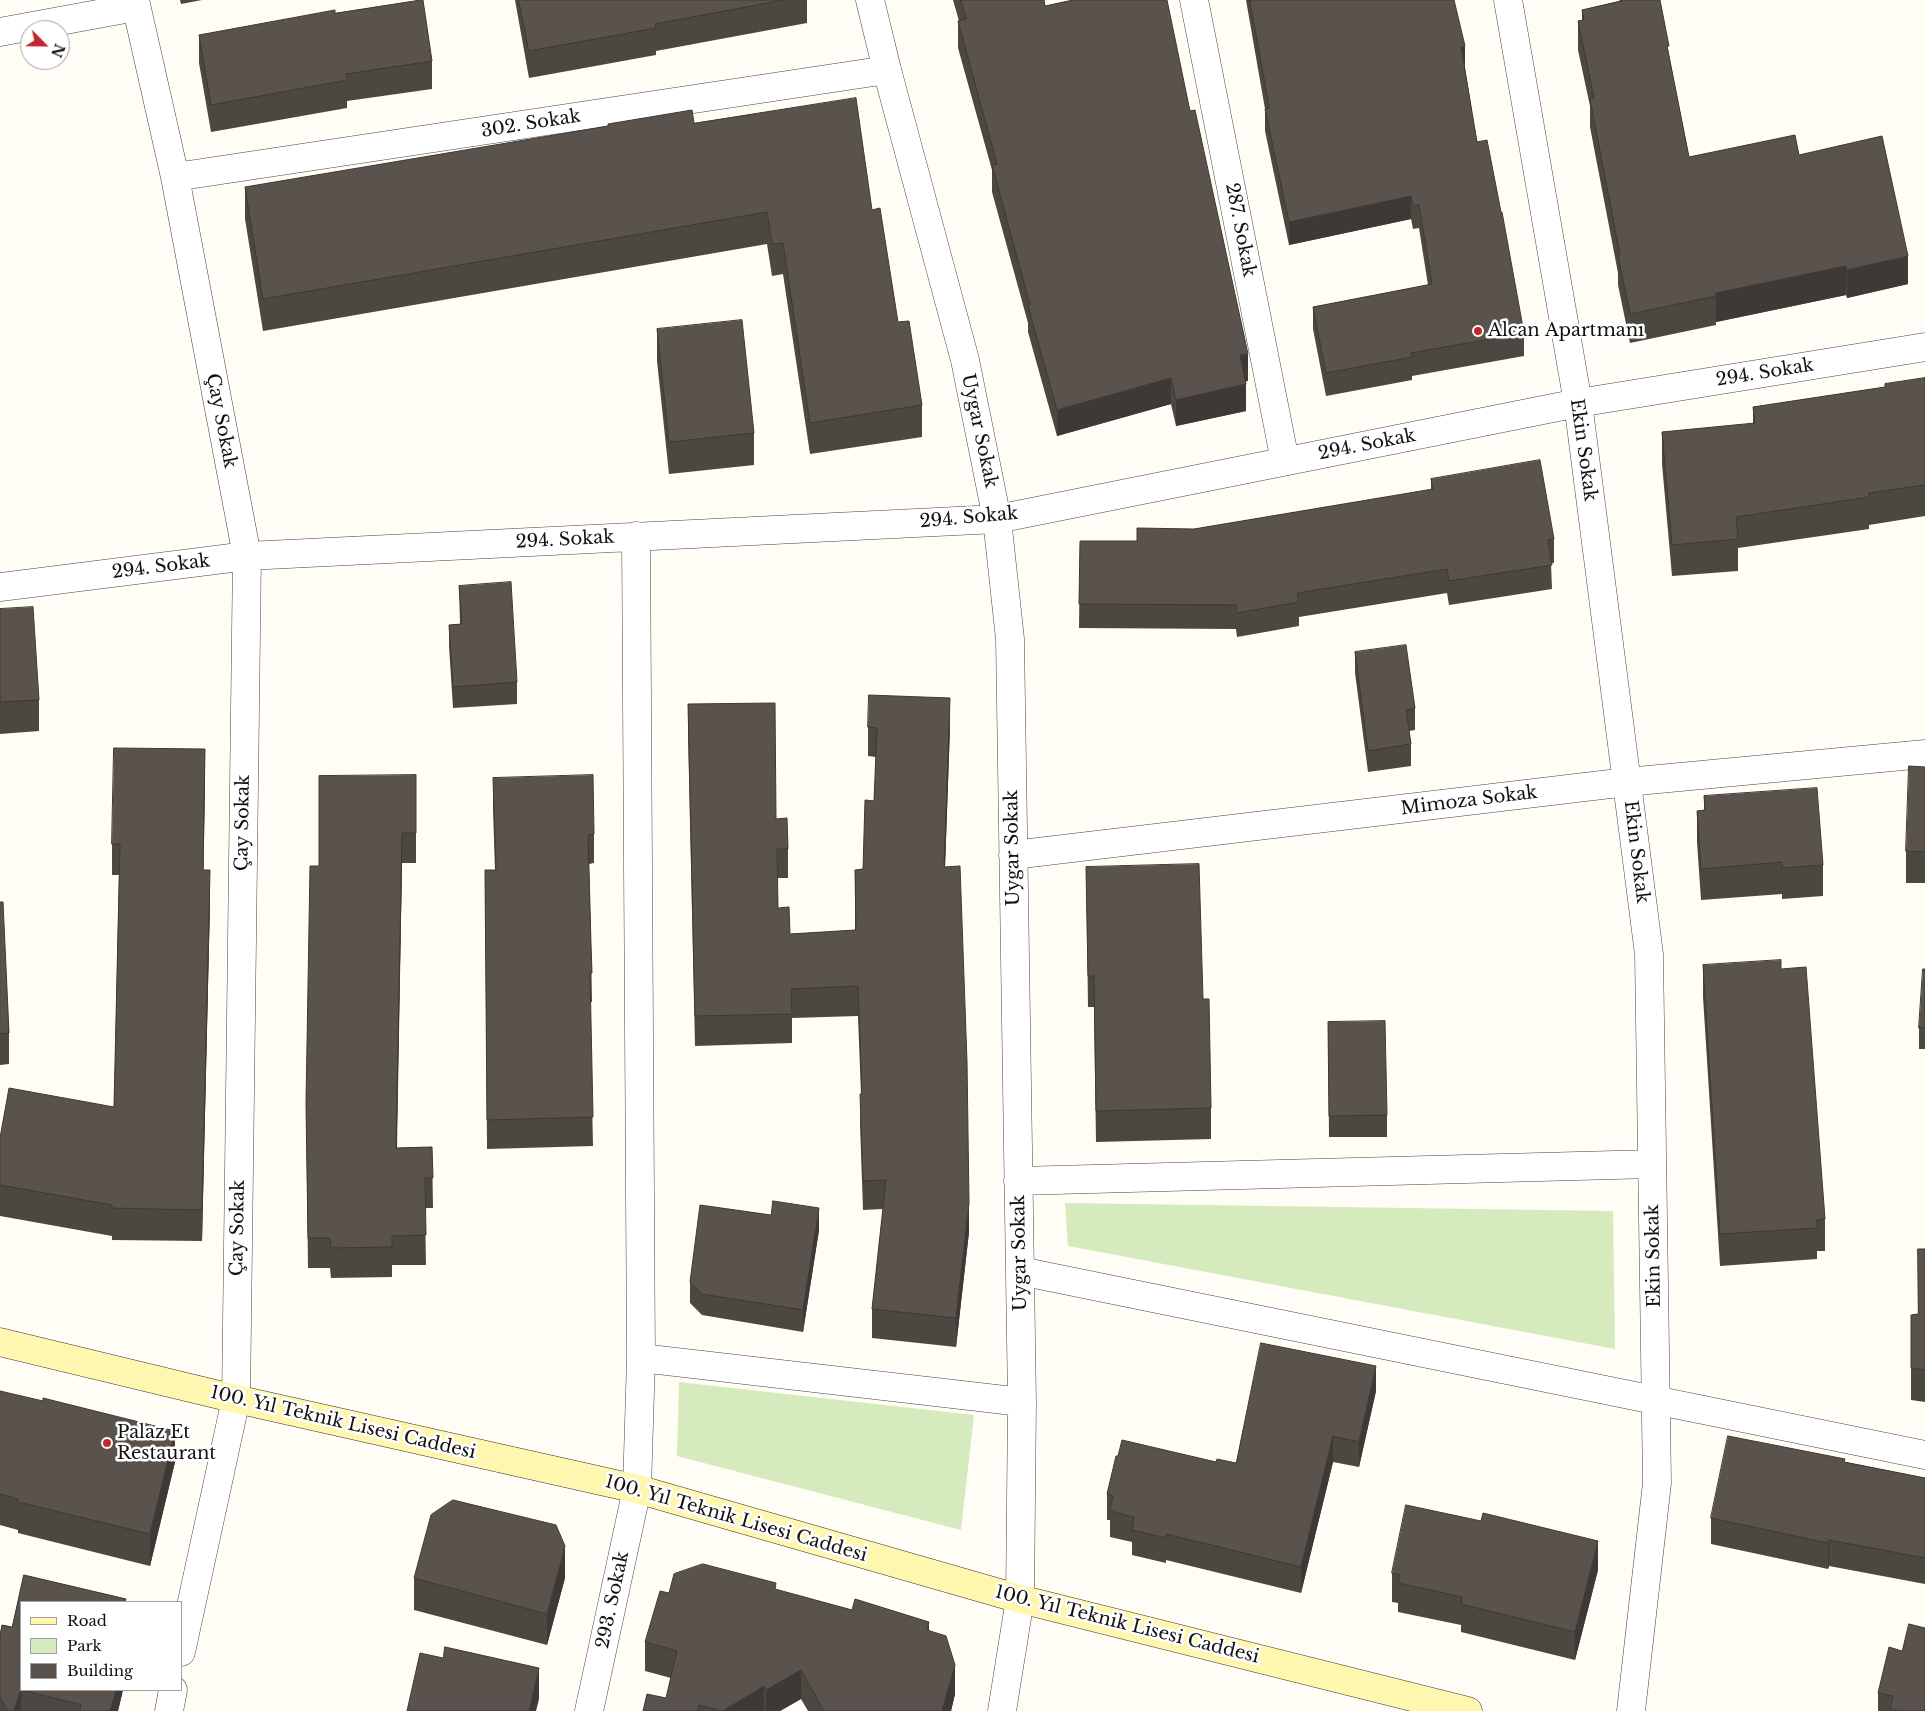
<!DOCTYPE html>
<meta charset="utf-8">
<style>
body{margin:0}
#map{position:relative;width:1925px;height:1711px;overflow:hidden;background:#fffdf5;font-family:"Libre Baskerville",serif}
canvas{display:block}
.legend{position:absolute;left:20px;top:1601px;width:162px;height:90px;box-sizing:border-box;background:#fff;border:1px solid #a0a0a0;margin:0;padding:6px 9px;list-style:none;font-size:15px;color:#111}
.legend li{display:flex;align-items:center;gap:10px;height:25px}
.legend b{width:25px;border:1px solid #a0a0a0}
.north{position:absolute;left:20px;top:20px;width:50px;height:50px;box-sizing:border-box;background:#fff;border:1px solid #a0a0a0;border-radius:50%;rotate:113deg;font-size:14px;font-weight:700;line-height:20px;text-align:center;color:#111}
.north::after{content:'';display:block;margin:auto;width:18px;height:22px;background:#c4262e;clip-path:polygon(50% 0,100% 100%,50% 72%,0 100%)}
</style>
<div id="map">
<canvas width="1925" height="1711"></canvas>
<ul class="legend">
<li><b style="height:6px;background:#fff6b0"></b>Road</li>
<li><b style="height:14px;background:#d5ebbd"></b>Park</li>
<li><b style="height:14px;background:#5a524d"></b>Building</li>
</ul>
<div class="north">N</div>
</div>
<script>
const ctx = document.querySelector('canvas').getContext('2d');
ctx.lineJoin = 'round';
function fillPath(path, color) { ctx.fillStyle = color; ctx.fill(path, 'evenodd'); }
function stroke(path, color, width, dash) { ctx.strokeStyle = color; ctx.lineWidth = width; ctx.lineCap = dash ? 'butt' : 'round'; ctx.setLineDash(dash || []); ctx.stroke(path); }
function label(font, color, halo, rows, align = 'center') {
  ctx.font = font + ' "Libre Baskerville",serif'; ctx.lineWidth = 5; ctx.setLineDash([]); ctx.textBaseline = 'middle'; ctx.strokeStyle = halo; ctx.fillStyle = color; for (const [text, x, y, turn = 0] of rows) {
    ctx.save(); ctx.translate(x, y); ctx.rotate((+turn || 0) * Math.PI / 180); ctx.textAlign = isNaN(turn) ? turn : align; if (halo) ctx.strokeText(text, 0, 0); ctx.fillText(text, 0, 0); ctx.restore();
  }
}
const green = new Path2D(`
 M 1065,1203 L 1613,1211 L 1615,1349 L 1068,1246 Z
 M 679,1382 L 974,1415 L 961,1530 L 677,1456 Z`);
const minor = new Path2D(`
 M 135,0 L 175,177 L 247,556 L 236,1399 L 181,1652
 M 870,0 L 887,70 L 965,360 L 997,519 L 1010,639 L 1022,1402 L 1020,1599 L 1002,1711
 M 1194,0 L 1285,461
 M 1508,0 L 1578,403 L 1649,954 L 1657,1483 L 1631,1711
 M 0,32 L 136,7
 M 175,177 L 887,70
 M 0,587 L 247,556 L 997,519 L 1578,403 L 1925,347
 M 1013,855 L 1627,782 L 1925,754
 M 1018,1181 L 1652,1164
 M 1020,1271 L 1925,1455
 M 641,1358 L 1022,1402
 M 169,1711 L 173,1690
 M 589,1711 L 637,1489 L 641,1358 L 636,536`);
const secondary = new Path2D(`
 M 0,1342 L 236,1399 L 637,1489 L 1020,1599 L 1468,1711`);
const wall = new Path2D(`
 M 180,0 L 202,0 L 181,4 Z
 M 515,0 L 807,0 L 807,23 L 656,51 L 656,55 L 529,78 Z
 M 953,0 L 1044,0 L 1045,6 L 1190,111 L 1248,381 L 1246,381 L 1246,411 L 1176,426 L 1171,404 L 1057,436 L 1028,332 L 1028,323 L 992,192 L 992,170 L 958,48 L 958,21 L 959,21 Z
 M 1246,0 L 1454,0 L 1477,142 L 1524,333 L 1524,356 L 1412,376 L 1412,380 L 1326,396 L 1313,329 L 1313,307 L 1428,285 L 1419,228 L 1413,229 L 1411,219 L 1289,245 L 1265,131 L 1265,109 Z
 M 1620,0 L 1660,0 L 1669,55 L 1689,157 L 1799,155 L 1908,284 L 1847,298 L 1846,295 L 1716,322 L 1716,325 L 1630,343 L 1618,285 L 1618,273 L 1590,127 L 1590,106 L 1578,50 L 1578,21 L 1582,20 L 1582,10 L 1620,1 Z
 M 335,13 L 432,61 L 432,89 L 347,101 L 347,108 L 211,132 L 199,63 L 199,35 Z
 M 694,123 L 872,210 L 898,322 L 922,405 L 922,437 L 810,454 L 783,274 L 772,276 L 767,244 L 263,331 L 245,219 L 245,187 Z
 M 657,329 L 754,433 L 754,465 L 669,474 L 657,361 Z
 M 1925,378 L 1925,516 L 1869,525 L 1869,529 L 1738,548 L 1738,571 L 1672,576 L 1662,464 L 1662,432 L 1753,424 L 1753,407 L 1885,387 L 1885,384 Z
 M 1431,479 L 1554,539 L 1554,563 L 1551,563 L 1552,589 L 1449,605 L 1447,593 L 1299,617 L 1299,626 L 1237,637 L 1236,629 L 1079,628 L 1080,541 L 1137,541 L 1194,529 L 1431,490 Z
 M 459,586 L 517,682 L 517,704 L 453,708 L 449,646 L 449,625 L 460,624 Z
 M 0,609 L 39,700 L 39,731 L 0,734 Z
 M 1355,652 L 1415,708 L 1415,730 L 1409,731 L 1411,744 L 1411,766 L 1368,772 L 1355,673 Z
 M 688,704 L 776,819 L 788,849 L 788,878 L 777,878 L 778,908 L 790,934 L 855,930 L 855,870 L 863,869 L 874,801 L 876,757 L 868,756 L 868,727 L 950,727 L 945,867 L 969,1232 L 956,1347 L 872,1338 L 872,1309 L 883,1209 L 863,1210 L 860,1123 L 861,1094 L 858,1016 L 792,1018 L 792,1043 L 695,1046 L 688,733 Z
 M 1925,767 L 1925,883 L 1906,883 L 1906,851 Z
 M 416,775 L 416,863 L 402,863 L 397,1148 L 432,1147 L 433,1208 L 425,1208 L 426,1265 L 392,1265 L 392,1277 L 331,1278 L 330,1268 L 308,1268 L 306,1103 L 319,866 Z
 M 493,778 L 594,834 L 594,863 L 589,864 L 591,944 L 592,1002 L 590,1002 L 593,1146 L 487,1149 L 485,870 L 495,870 L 493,807 Z
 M 205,781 L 203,870 L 210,902 L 202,1241 L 112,1240 L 112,1236 L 0,1216 L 0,1138 L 114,1107 L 119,875 L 112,875 L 112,844 Z
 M 1704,796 L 1823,865 L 1823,896 L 1782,899 L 1782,894 L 1701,900 L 1697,842 L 1697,811 L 1704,810 Z
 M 1086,867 L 1203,999 L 1211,1108 L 1211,1139 L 1096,1142 L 1094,1007 L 1088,1007 Z
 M 0,902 L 9,1033 L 9,1064 L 0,1065 Z
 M 1703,965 L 1781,969 L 1825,1219 L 1825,1251 L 1817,1251 L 1817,1259 L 1720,1266 L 1703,997 Z
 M 1925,969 L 1925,1049 L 1919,1049 L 1919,1028 Z
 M 1328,1022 L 1387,1115 L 1387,1137 L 1329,1137 Z
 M 819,1230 L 803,1332 L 702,1315 L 690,1303 L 690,1282 Z
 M 1925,1249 L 1925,1402 L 1911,1400 L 1911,1315 L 1918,1314 Z
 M 0,1391 L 175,1462 L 150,1566 L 18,1533 L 18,1530 L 0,1525 Z
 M 1376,1391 L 1359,1467 L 1333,1462 L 1301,1593 L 1166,1560 L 1166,1563 L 1132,1555 L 1132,1542 L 1110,1537 L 1110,1520 L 1107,1520 L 1107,1494 L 1118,1456 L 1236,1463 Z
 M 1845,1462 L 1925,1478 L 1925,1584 L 1829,1566 L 1828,1569 L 1711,1544 L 1711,1518 Z
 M 1598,1570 L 1575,1660 L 1461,1632 L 1461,1625 L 1398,1612 L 1398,1603 L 1392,1602 L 1392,1573 Z
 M 24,1575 L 126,1599 L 126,1602 L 21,1602 L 21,1690 L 123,1690 L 118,1711 L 0,1711 L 0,1635 L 2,1625 L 12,1627 Z
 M 414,1578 L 565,1578 L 547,1645 L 414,1610 Z
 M 776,1590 L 929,1630 L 955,1694 L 951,1711 L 808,1711 L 801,1699 L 780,1711 L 643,1711 L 666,1698 L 671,1678 L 645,1671 L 645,1642 L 669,1593 Z
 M 1902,1651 L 1925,1711 L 1878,1711 L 1878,1693 Z`);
const shadedWall = new Path2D(`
 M 1465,46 L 1465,69 L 1461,47 Z
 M 1411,196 L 1411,219 L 1289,245 L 1289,222 Z
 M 1908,256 L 1908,284 L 1847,298 L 1847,270 Z
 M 1846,266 L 1846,295 L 1716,322 L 1716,293 Z
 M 1248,354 L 1248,381 L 1240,382 L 1240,355 Z
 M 1171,378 L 1171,404 L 1057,436 L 1057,410 Z
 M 1246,384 L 1246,411 L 1176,426 L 1176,400 Z
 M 950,698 L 950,727 L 944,896 L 944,867 Z
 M 205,749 L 205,781 L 203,902 L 203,870 Z
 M 402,833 L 402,863 L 396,1178 L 396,1148 Z
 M 210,870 L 210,902 L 202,1241 L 202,1210 Z
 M 969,1203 L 969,1232 L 956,1347 L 956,1318 Z
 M 819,1208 L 819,1230 L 803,1332 L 803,1310 Z
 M 1376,1366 L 1376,1391 L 1359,1467 L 1359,1442 Z
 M 175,1431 L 175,1462 L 150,1566 L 150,1534 Z
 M 1333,1436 L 1333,1462 L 1301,1593 L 1301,1567 Z
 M 1829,1540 L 1829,1566 L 1828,1569 L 1828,1543 Z
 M 1598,1541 L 1598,1570 L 1575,1660 L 1575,1632 Z
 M 565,1546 L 565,1578 L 547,1645 L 547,1614 Z
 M 929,1622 L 929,1651 L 927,1630 Z
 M 955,1665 L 955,1694 L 951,1711 L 942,1711 Z
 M 539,1668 L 539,1699 L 536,1711 L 529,1711 Z
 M 801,1670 L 801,1699 L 780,1711 L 766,1711 L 766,1690 Z
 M 764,1686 L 764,1711 L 723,1711 Z
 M 21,1689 L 21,1711 L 14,1711 Z
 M 116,1690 L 123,1690 L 118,1711 L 108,1711 Z`);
const building = new Path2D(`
 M 421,0 L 423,0 L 432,61 L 346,74 L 347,80 L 211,105 L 199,35 L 335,10 L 335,13 Z
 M 519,0 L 784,0 L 655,24 L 656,28 L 529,51 Z
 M 961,0 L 1044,0 L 1045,6 L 1073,0 L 1167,0 L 1190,111 L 1195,110 L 1248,354 L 1240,355 L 1246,384 L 1176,400 L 1171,378 L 1057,410 L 1028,306 L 1030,305 L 992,165 L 997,164 L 958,21 L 966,19 Z
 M 1250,0 L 1454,0 L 1465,46 L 1461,47 L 1477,142 L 1487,140 L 1501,212 L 1502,212 L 1524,333 L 1411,353 L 1412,357 L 1326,373 L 1313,307 L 1432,284 L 1419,205 L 1413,206 L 1411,196 L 1289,222 L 1265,109 L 1269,108 Z
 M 1620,0 L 1660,0 L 1669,46 L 1667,46 L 1689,157 L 1795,135 L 1799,155 L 1882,136 L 1908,256 L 1847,270 L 1846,266 L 1716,293 L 1716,296 L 1630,314 L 1618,256 L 1620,255 L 1590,99 L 1594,98 L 1578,21 L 1584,20 L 1582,10 L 1621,1 Z
 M 856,98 L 872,210 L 880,208 L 898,322 L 909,321 L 922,405 L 810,423 L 783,243 L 772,244 L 767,212 L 263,299 L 245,187 L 608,126 L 608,124 L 692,110 L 694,123 Z
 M 742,320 L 754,433 L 669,442 L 657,329 Z
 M 1925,378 L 1925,485 L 1869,493 L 1869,497 L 1736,517 L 1738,539 L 1672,545 L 1662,432 L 1755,423 L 1753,407 L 1885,387 L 1885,384 Z
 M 1540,460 L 1554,539 L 1548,540 L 1552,565 L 1449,581 L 1447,569 L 1297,593 L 1299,602 L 1237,613 L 1236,605 L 1079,604 L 1080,541 L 1137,541 L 1137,528 L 1194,529 L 1433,489 L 1431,479 Z
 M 511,582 L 517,682 L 453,687 L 449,625 L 462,624 L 459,586 Z
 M 33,607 L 39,700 L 0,702 L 0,609 Z
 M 1406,645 L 1415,708 L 1406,710 L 1411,744 L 1368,751 L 1355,652 Z
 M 869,695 L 950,698 L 944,867 L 960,866 L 967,1062 L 969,1203 L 956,1318 L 872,1309 L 886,1180 L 863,1181 L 860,1094 L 862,1094 L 858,986 L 791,989 L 792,1014 L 695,1016 L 688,704 L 775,703 L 776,819 L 787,818 L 788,849 L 777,849 L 778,908 L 789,907 L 790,934 L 856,930 L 855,870 L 863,869 L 865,800 L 874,801 L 877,728 L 868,727 Z
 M 114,748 L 205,749 L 203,870 L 210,870 L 202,1210 L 112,1208 L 112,1205 L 0,1185 L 0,1138 L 9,1088 L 114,1107 L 120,844 L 112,844 Z
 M 1909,766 L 1925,767 L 1925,852 L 1906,851 Z
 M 416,775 L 416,833 L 402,833 L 396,1148 L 432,1147 L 433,1178 L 425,1178 L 426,1235 L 392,1236 L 392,1247 L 331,1248 L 330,1238 L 308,1238 L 306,1103 L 310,866 L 319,866 L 319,776 Z
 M 593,775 L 594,834 L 588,835 L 591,944 L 592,973 L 590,973 L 593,1117 L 487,1120 L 485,870 L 496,870 L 493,778 Z
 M 1817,788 L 1823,865 L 1782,868 L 1782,862 L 1701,869 L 1697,811 L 1705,810 L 1704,796 Z
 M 1199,864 L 1203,999 L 1209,999 L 1211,1108 L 1096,1111 L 1094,976 L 1088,976 L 1086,867 Z
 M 0,902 L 3,902 L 9,1033 L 0,1034 Z
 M 1781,960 L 1781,969 L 1806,967 L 1825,1219 L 1817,1220 L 1817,1228 L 1720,1234 L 1703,965 Z
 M 1923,969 L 1925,969 L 1925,1028 L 1919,1028 Z
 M 1385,1021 L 1387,1115 L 1329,1116 L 1328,1022 Z
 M 773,1201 L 819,1208 L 803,1310 L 702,1294 L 690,1282 L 700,1205 L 771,1215 Z
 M 1918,1249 L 1925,1249 L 1925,1370 L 1911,1368 L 1911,1315 L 1918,1314 Z
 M 1261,1343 L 1376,1366 L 1359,1442 L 1333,1436 L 1301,1567 L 1166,1534 L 1166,1538 L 1132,1530 L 1134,1517 L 1110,1511 L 1113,1496 L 1107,1494 L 1116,1456 L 1118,1456 L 1122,1440 L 1216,1462 L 1217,1459 L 1236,1463 Z
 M 0,1391 L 43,1401 L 43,1398 L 175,1431 L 150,1534 L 18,1502 L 18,1499 L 0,1494 Z
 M 1728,1436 L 1845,1459 L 1844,1462 L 1925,1478 L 1925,1558 L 1829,1540 L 1828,1543 L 1711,1518 Z
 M 453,1500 L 556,1525 L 565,1546 L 547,1614 L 414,1578 L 431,1515 Z
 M 1406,1505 L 1481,1521 L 1483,1513 L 1598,1541 L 1575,1632 L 1461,1604 L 1462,1597 L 1398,1583 L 1400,1575 L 1392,1573 Z
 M 703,1564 L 776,1583 L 775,1589 L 852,1610 L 855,1599 L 929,1622 L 927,1630 L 946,1636 L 955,1665 L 942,1711 L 824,1711 L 801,1670 L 766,1690 L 764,1686 L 723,1711 L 721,1711 L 699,1705 L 698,1711 L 643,1711 L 647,1694 L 666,1698 L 677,1651 L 645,1642 L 660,1591 L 669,1593 L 674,1574 Z
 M 24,1575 L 126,1599 L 125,1602 L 21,1602 L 21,1690 L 21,1689 L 14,1711 L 8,1711 L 0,1697 L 0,1635 L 2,1625 L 12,1627 Z
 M 1909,1624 L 1925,1628 L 1925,1711 L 1900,1711 L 1890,1709 L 1893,1696 L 1878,1693 L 1889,1647 L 1902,1651 Z
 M 445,1647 L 539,1668 L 529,1711 L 407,1711 L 420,1653 L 443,1658 Z
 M 22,1690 L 116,1690 L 111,1709 L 108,1711 L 80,1711 L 81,1705 Z`);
const markers = [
 [1478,331,5,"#c4262e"],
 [107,1443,5,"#c4262e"]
];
const streetNames = [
 ["302. Sokak",531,124,-9],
 ["287. Sokak",1240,230,79],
 ["294. Sokak",1765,373,-9],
 ["Çay Sokak",221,421,79],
 ["Uygar Sokak",979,431,78],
 ["294. Sokak",1367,445,-11],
 ["Ekin Sokak",1583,450,82],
 ["294. Sokak",969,518,-5],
 ["294. Sokak",565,540,-3],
 ["294. Sokak",161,567,-7],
 ["Mimoza Sokak",1469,801,-7],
 ["Çay Sokak",243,823,-89],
 ["Uygar Sokak",1013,848,-91],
 ["Ekin Sokak",1636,852,83],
 ["Çay Sokak",238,1228,-89],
 ["Uygar Sokak",1020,1253,-91],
 ["Ekin Sokak",1654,1256,-91],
 ["100. Yıl Teknik Lisesi Caddesi",343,1423,13],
 ["100. Yıl Teknik Lisesi Caddesi",736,1519,16],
 ["293. Sokak",613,1600,-78],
 ["100. Yıl Teknik Lisesi Caddesi",1127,1625,14]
];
const poiNames = [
 ["Alcan Apartmanı",1488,331],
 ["Palaz Et",117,1433],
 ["Restaurant",117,1454]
];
fillPath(green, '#d5ebbd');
stroke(minor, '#444', 29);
stroke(secondary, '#333', 29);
stroke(minor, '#fff', 28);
stroke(secondary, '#fff6b0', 28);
fillPath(wall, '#4d4742');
fillPath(shadedWall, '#3f3936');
fillPath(building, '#5a524d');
stroke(building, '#3f3936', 1);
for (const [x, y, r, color] of markers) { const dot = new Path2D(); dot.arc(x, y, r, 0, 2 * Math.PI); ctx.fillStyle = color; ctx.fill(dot); stroke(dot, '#fff', 2); }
label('18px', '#111', '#fff', streetNames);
label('18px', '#111', '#fff', poiNames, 'left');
</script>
